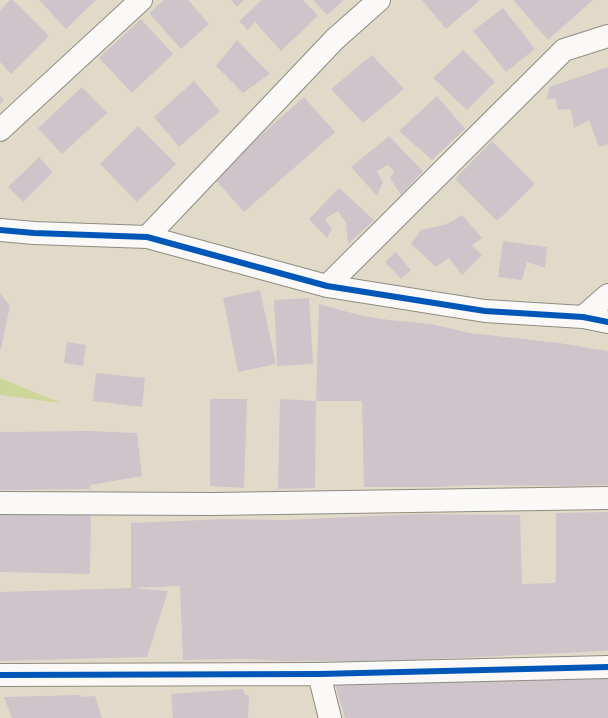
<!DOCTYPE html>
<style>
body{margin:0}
canvas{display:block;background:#e2dac8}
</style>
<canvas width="608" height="718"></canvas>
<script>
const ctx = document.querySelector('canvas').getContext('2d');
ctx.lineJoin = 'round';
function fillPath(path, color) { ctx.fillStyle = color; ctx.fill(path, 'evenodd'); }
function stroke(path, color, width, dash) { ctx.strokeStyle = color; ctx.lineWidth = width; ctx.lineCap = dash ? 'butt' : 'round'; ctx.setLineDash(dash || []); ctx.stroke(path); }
const green = new Path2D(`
 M 0,378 L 61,403 L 0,395 Z`);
const building = new Path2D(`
 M 10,0 L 13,0 L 49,36 L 11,74 L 0,62 L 0,10 Z
 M 39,0 L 96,0 L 66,29 Z
 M 164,0 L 188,0 L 209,24 L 181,49 L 149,13 Z
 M 231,0 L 244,0 L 237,7 Z
 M 262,0 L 303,0 L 318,16 L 281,51 L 255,22 L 248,30 L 239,21 Z
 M 313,0 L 344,0 L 327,15 Z
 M 422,0 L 480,0 L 446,29 Z
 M 515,0 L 593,0 L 548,40 L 514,1 Z
 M 503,8 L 535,49 L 506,72 L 473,31 Z
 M 141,19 L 173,54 L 132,93 L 99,58 Z
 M 237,40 L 270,74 L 243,93 L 216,66 Z
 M 463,50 L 495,82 L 467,110 L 433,78 Z
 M 372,55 L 404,89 L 363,123 L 331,89 Z
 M 608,67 L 608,144 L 599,147 L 589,120 L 574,128 L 571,109 L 558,110 L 555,98 L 547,100 L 549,87 Z
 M 194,81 L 220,111 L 179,147 L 154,117 Z
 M 82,87 L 107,113 L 62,154 L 38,128 Z
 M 0,96 L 4,99 L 0,105 Z
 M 437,96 L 465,129 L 432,160 L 399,131 Z
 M 304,97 L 335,132 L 244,212 L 213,177 Z
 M 138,126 L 176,164 L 137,202 L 100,164 Z
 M 389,136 L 423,171 L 401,195 L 390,178 L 394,171 L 388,165 L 377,171 L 383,182 L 377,196 L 351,167 Z
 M 492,141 L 535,184 L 497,221 L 455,179 Z
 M 39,157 L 53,172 L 23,202 L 8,187 Z
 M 339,188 L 374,220 L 348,244 L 346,223 L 338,211 L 325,219 L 332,229 L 327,238 L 309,219 Z
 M 462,215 L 482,238 L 472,245 L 482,255 L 462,275 L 449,258 L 436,267 L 411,244 L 421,230 L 447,224 Z
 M 503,241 L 547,247 L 545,268 L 527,262 L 522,280 L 498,277 Z
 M 396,252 L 411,270 L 401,279 L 385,262 Z
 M 260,290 L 276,364 L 238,372 L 223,298 Z
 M 0,293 L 10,306 L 1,349 L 0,349 Z
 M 309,298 L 313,364 L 277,366 L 274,300 Z
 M 319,304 L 359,315 L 389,320 L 431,324 L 470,333 L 559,343 L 608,351 L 608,485 L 571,486 L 477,485 L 436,487 L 364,487 L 362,401 L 316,401 L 315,488 L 278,489 L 280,399 L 316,401 Z
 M 67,342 L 86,345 L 83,366 L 64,363 Z
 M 96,373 L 145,378 L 142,407 L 93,401 Z
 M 210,399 L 247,399 L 244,488 L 210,486 Z
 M 90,431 L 137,433 L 142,476 L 90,485 L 90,489 L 0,490 L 0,432 Z
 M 0,511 L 91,513 L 90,574 L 0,572 Z
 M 608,512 L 608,651 L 387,661 L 280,661 L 242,659 L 183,660 L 180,586 L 132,588 L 168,591 L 147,657 L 0,661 L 0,592 L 131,588 L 131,523 L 225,519 L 284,520 L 417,514 L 520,515 L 522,584 L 555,583 L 556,575 L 556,513 Z
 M 608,678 L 608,718 L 345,718 L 335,684 Z
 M 243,689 L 245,695 L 249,695 L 248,718 L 173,718 L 171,694 Z
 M 81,695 L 78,697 L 95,696 L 102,718 L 12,718 L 4,697 Z`);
const minor = new Path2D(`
 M 0,130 L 141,0
 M 0,230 L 34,233 L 147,237 L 327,286 L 485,311 L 583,317 L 608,322
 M 147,237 L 335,39 L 379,0
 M 327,286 L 564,50 L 608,36
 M 583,317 L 608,295
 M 0,503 L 213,504 L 608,498
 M 319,674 L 330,718
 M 0,675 L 319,674 L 608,667`);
const cycleway = new Path2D(`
 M 0,230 L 34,233 L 147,237 L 327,286 L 485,311 L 583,317 L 608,322
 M 0,675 L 319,674 L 608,667`);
fillPath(green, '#ccd69b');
fillPath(building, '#cec5cb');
stroke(minor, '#8c8d82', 24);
stroke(minor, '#fbf9f7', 22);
stroke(cycleway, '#0057b8', 6);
</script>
